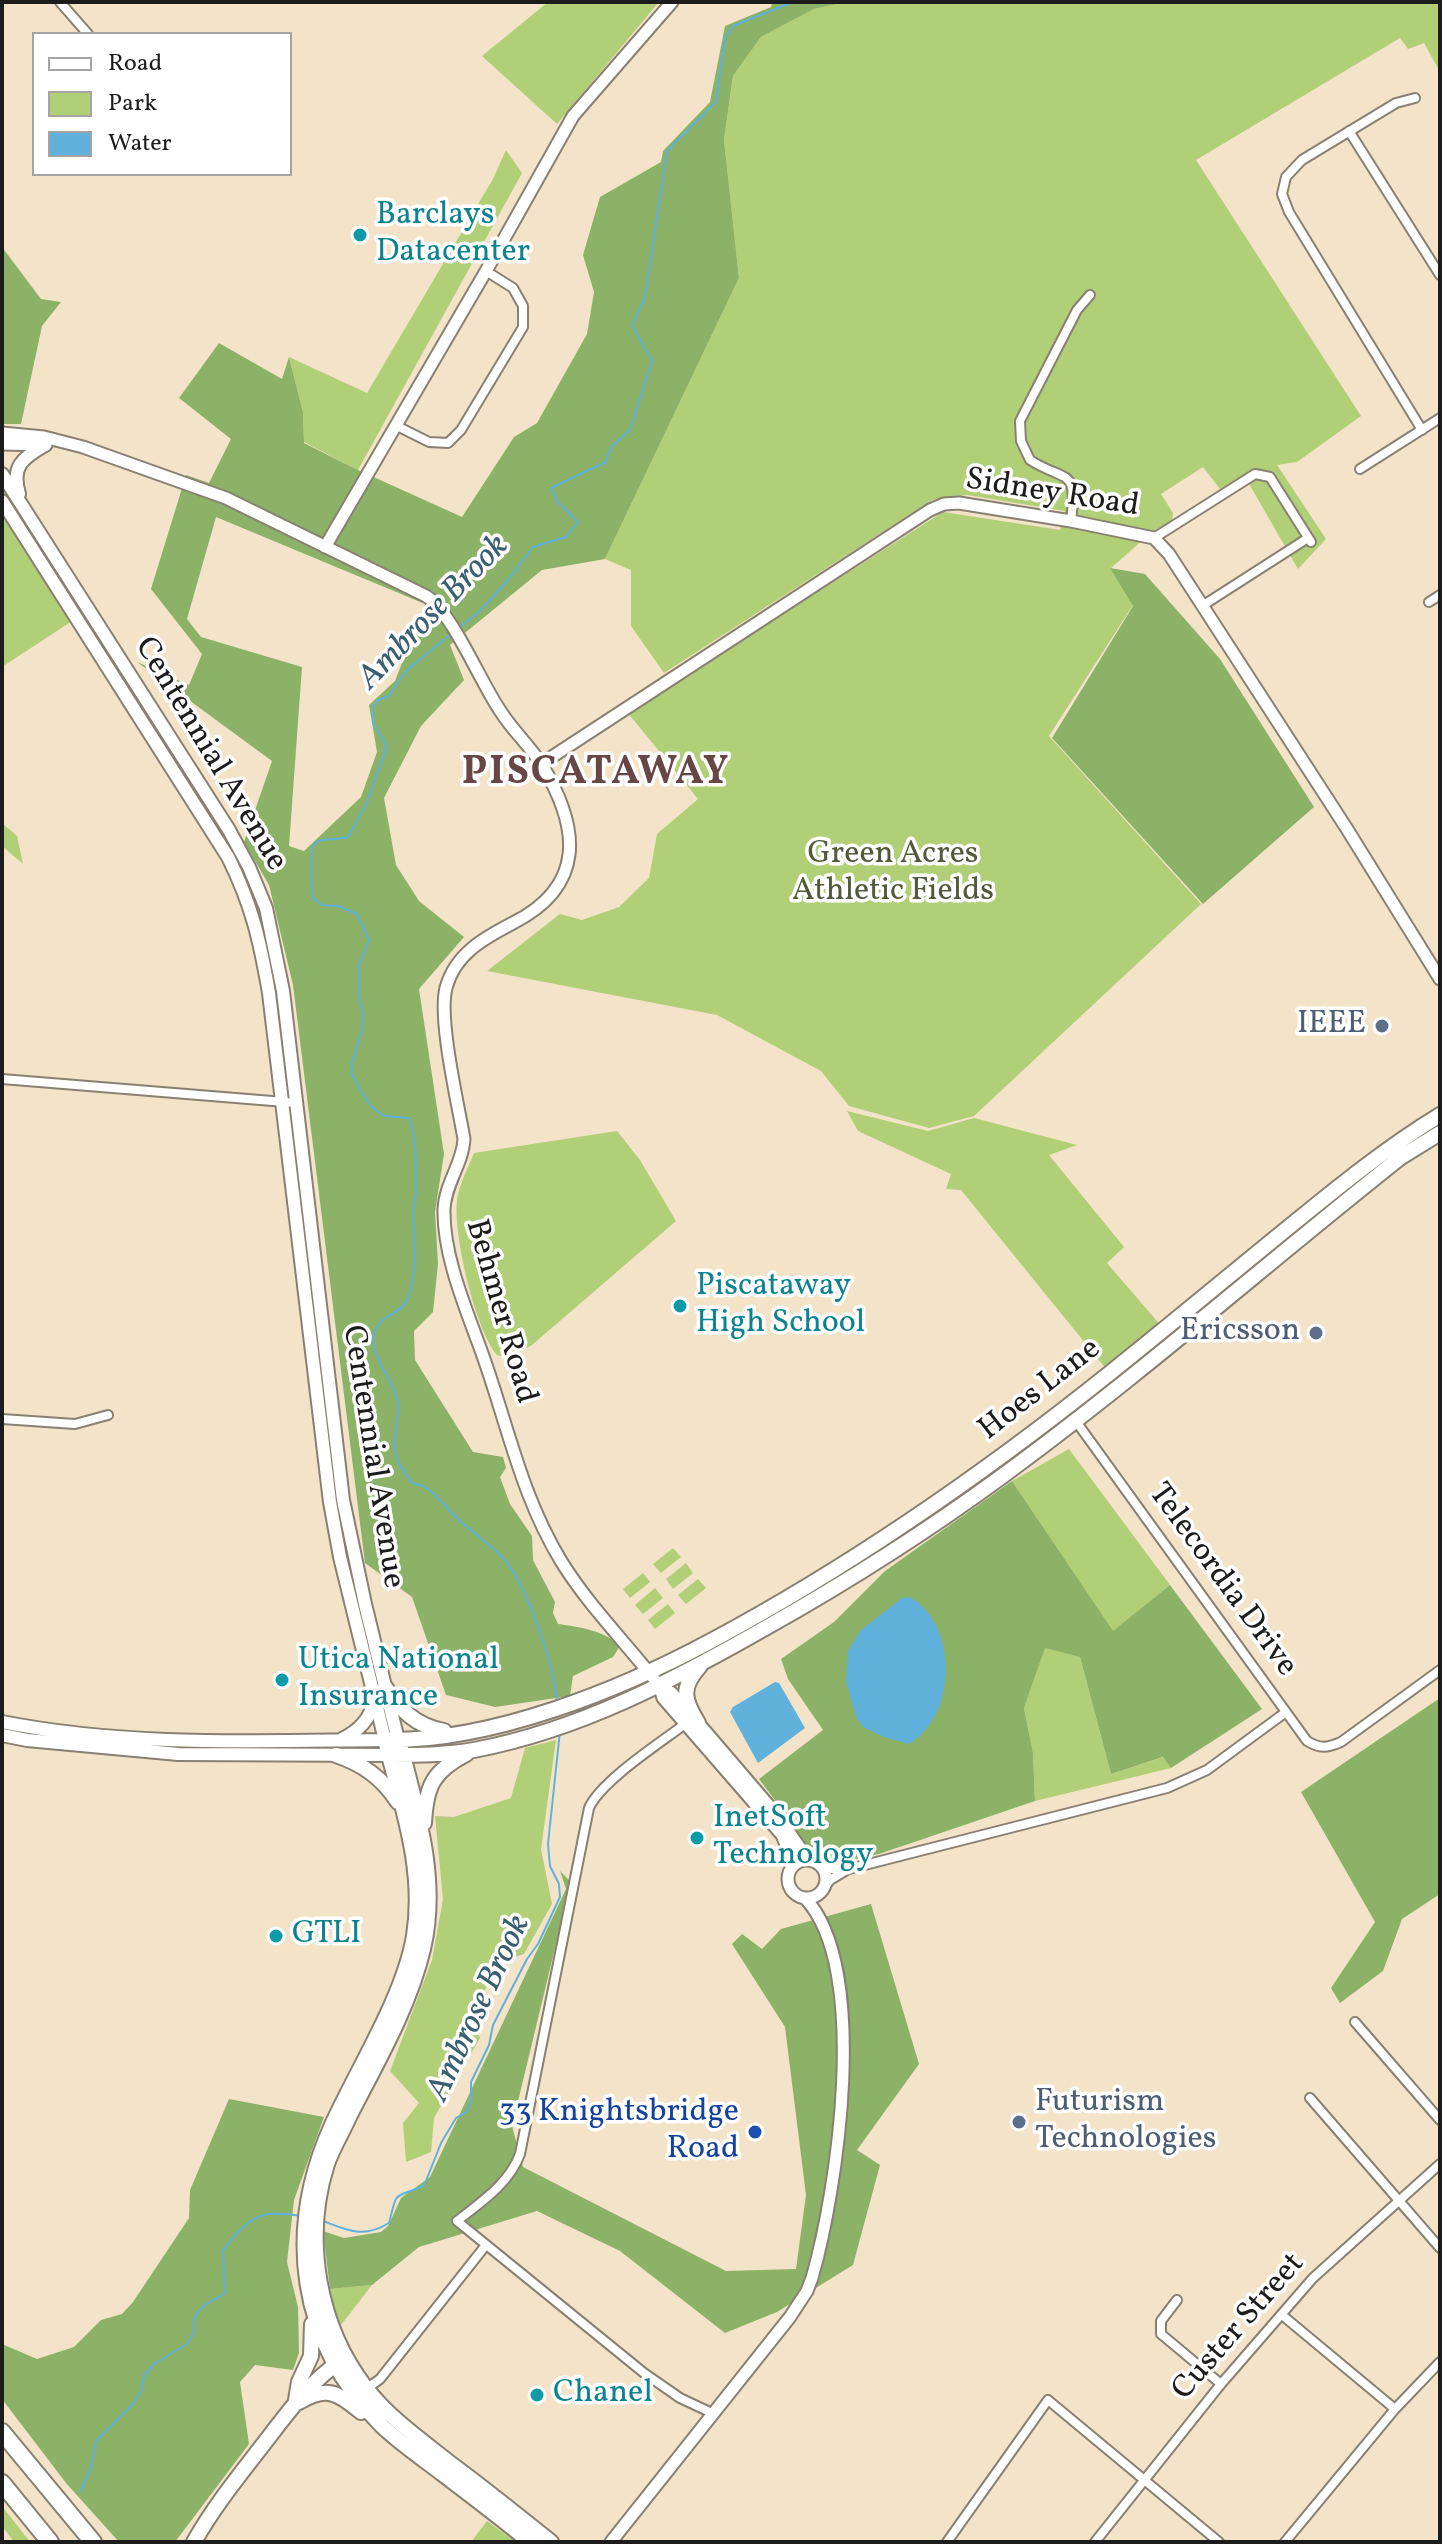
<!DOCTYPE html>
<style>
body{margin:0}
#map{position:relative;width:1442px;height:2544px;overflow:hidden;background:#f3e3c8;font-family:Vollkorn,serif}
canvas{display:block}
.frame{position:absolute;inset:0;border:4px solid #1c1c1c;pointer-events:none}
.legend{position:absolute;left:32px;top:32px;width:260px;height:144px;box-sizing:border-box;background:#fff;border:2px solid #a4a4a4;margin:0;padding:10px 14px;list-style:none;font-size:24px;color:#1c1c1c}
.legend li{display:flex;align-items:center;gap:16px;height:40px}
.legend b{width:40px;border:2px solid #a4a4a4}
</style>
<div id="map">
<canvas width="1442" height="2544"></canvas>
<div class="frame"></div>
<ul class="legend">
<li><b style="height:10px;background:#fff"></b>Road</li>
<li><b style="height:22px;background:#b1cf76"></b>Park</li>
<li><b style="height:22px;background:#60b1db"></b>Water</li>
</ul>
</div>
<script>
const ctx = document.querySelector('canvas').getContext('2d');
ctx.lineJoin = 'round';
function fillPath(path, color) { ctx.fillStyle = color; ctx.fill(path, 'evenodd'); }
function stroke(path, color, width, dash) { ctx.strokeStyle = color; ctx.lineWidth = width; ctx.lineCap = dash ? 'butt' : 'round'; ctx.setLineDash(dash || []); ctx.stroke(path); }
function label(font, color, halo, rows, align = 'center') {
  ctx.font = font + ' Vollkorn,serif'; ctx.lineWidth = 7; ctx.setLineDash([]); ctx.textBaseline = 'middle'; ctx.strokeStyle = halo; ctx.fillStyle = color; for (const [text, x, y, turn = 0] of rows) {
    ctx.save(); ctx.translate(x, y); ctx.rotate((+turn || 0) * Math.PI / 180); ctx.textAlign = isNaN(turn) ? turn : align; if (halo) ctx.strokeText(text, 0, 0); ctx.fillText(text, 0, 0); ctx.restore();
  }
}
const green = new Path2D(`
 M 548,2 L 659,2 L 557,124 L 482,56 Z
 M 846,2 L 1440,2 L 1440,72 L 1424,43 L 1408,49 L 1400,38 L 1196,160 L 1361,416 L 1297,462 L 1277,465 L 1326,539 L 1298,569 L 1244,475 L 1220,489 L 1203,467 L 1161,494 L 1173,513 L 1172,521 L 1153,531 L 1111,568 L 1133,605 L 1049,736 L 1201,904 L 974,1116 L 929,1128 L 849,1106 L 821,1071 L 717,1015 L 487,971 L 560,914 L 582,920 L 619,907 L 649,878 L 657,834 L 698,799 L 628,713 L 943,512 L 1060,530 L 1065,511 L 967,495 L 932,500 L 664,673 L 631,626 L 631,570 L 605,559 L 739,278 L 724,140 L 733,76 L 761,37 L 814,9 Z
 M 506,150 L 522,173 L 358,470 L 304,442 L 303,412 L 289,357 L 367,393 L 493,179 Z
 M 2,511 L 72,621 L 2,667 Z
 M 2,823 L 17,836 L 23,864 L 2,846 Z
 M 847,1111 L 928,1131 L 974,1118 L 1077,1145 L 1049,1155 L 1124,1247 L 1107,1263 L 1162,1327 L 1107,1370 L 961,1190 L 946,1189 L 951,1174 L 858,1131 Z
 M 617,1131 L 640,1160 L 676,1221 L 532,1345 C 521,1351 510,1360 497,1355 C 475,1329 453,1234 457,1200 C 459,1185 468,1168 474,1153 Z
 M 1069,1449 L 1170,1585 L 1113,1632 L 1012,1481 Z
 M 673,1548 L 681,1557 L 661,1573 L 653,1564 Z
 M 686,1563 L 693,1573 L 673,1589 L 666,1579 Z
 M 643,1573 L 650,1582 L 630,1598 L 623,1589 Z
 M 698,1579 L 706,1588 L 686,1604 L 678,1595 Z
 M 655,1588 L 663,1598 L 643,1614 L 635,1605 Z
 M 668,1604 L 675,1613 L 655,1629 L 648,1620 Z
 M 1045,1647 L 1080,1657 L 1111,1774 L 1164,1757 L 1171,1768 L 1035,1801 L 1033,1753 L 1024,1708 Z
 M 556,1740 L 541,1849 L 552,1904 L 524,1954 L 497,1963 L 473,2017 L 480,2038 L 434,2118 L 431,2152 L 406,2162 L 403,2123 L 419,2103 L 390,2071 L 432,1960 L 443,1899 L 435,1816 L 454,1817 L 511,1798 L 525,1748 Z
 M 372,2285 L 341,2325 L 336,2316 L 330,2289 Z
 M 2,2506 L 30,2542 L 14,2542 L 2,2526 Z
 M 487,2521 L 516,2542 L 471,2542 Z`);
const forest = new Path2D(`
 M 772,2 L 846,2 L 814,9 L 761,37 L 733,76 L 724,140 L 739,278 L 605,559 L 542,570 L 450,645 L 464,680 L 421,726 L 384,798 L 396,865 L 419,901 L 464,937 L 419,989 L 444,1154 L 435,1212 L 438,1264 L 433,1312 L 414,1331 L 415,1360 L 473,1452 L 503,1457 L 506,1468 L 500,1477 L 510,1504 L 532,1536 L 533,1560 L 555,1602 L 553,1613 L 558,1624 C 579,1627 604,1630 620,1646 L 613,1657 L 573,1676 L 570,1696 L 495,1707 L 446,1695 L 412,1597 L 365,1563 L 293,985 L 269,885 L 244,842 L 272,761 L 137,662 L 189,685 L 202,654 L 151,589 L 186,475 L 209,483 L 231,439 L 179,398 L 219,343 L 282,379 L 289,357 L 303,412 L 304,443 L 358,470 L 462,517 L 514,437 L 537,423 L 587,334 L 594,292 L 583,255 L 600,197 L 661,162 L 663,151 L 710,102 L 725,26 L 771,7 ZM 216,517 L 425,604 L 395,681 L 369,705 L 377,752 L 361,797 L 304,851 L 289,846 L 302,667 L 201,637 L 187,619 Z
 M 2,247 L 41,299 L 61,302 L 42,326 L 21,424 L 2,424 Z
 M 1110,568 L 1145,574 L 1220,659 L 1314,807 L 1203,904 L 1052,738 L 1133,606 Z
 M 1012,1481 L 1113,1631 L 1170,1585 L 1262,1709 L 1171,1768 L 1163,1757 L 1111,1774 L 1080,1657 L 1045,1648 L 1024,1708 L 1033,1753 L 1035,1801 L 879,1854 L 834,1864 L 806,1849 L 793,1824 L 759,1779 L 823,1730 L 788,1679 L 781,1659 L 834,1622 L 885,1571 Z
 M 1440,1698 L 1440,1894 L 1402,1919 L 1383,1971 L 1340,2003 L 1331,1988 L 1375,1922 L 1301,1792 Z
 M 560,1871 L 571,1882 L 512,2126 L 523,2167 L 726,2271 L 796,2269 L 806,2195 L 785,2027 L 732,1944 L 742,1934 L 762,1949 L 781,1929 L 871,1904 L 919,2064 L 857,2150 L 880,2165 L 853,2265 L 777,2312 L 725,2333 L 620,2251 L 537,2211 L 419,2247 L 372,2285 L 330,2289 L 323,2231 L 344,2238 L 381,2232 L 388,2226 L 401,2198 L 430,2177 L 566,1889 Z
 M 229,2099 L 324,2117 L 294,2200 L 287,2262 L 298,2307 L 299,2353 L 293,2370 L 255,2365 L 240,2382 L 249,2444 L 175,2542 L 119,2542 L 66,2483 L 2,2399 L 2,2344 L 37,2359 L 74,2347 L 101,2320 L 122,2314 L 133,2302 L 189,2218 L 190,2190 Z`);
const water = new Path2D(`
 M 910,1597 C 959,1626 957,1716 909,1744 L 884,1737 L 863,1727 L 857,1719 L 846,1682 L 848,1651 L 860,1631 L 902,1598 Z
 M 775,1682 L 779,1683 L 805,1728 L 758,1763 L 730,1712 L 733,1707 Z`);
const stream = new Path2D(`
 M 460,627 L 480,611 L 509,579 L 533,547 L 566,537 L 578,522 L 557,501 L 551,488 L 606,462 L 611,447 L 630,430 L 652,361 L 632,325 L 645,297 L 667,151 L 716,102 L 725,37 L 733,26 L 793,2
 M 452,633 L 406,671 L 389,696 L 378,700 L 373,706 L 373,723 L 386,744 L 384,755 L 366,805 L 348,837 C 339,840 331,838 322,840 C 307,844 313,855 312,866 C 312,877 311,886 313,898 L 322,905 L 338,906 L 357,914 L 369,940 L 359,965 L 359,996 L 363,1013 L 362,1031 L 352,1063 L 352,1074 L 362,1094 L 371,1106 L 384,1116 L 409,1118 C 417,1138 416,1168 416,1190 C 416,1198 413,1206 413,1215 C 414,1242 418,1273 407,1300 C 401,1314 378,1316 374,1334 C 369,1355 395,1382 398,1403 C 399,1410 397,1419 396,1427 C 392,1453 396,1462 412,1483 C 435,1487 442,1505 459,1520 C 473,1533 489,1543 502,1557 C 528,1585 553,1663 557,1701
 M 323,2221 C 347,2230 363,2239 389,2223 C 398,2190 391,2199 424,2186 L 441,2143 L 456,2118 L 466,2112 L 471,2101 L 471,2082 L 489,2045 L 493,2025 L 527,1959 L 538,1944 L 560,1897 L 559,1884 L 550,1866 L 548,1844 L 560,1731
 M 80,2492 L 90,2470 L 96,2441 L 133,2404 L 141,2391 L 144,2376 L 154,2364 L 187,2344 L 194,2333 L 194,2319 L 201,2308 L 225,2293 L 223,2250 C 249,2218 257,2209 301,2216`);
const minor = new Path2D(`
 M 60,2 L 88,34
 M 1415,98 L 1396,103 L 1302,160 L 1286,177 L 1282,194 L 1289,212 L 1422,430
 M 1349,131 L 1440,275
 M 395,425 L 429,442 L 448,443 L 461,430 L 523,327 L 523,306 L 513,288 L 486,271
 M 1360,469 L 1440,418
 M 1071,521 C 1078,466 1066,483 1030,460 L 1021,441 L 1020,421 L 1077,310 L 1090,295
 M 1154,538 L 1255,474 L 1270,477 L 1311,542
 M 1429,602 L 1440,595
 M 1202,606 L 1308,538
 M 2,1079 L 297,1103
 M 2,1419 L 75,1424 L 108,1415
 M 1075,1420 L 1307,1741 C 1320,1749 1327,1748 1341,1742 L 1440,1670
 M 685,1724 C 660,1743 601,1781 589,1808 L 520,2154 C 509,2184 481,2202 457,2221 L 644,2373 L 680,2398 L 714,2414
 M 817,1864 L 828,1869 L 849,1869 L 1167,1788 L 1207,1770 L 1286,1712
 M 824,1888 L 830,1880 L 845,1871
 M 1355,2022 L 1440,2120
 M 1310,2098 L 1440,2248
 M 1177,2300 L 1161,2321 L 1161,2334 L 1221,2384
 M 1282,2315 L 1395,2409
 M 366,2389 L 380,2379 L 486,2245
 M 947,2542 L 1048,2400 L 1219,2542
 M 1095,2542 L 1221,2384 L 1313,2278 L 1440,2164
 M 1285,2542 L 1395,2409 L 1440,2362`);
const tertiary = new Path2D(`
 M 2,433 L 44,437 L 83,447 L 226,498 L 426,596 C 453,613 480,682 501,712 C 513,731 530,746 542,765 C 580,828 586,886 513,923 C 484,938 455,954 446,988 C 438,1019 458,1104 464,1139 C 463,1163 445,1184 444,1209 C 443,1257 467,1311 483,1356 C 508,1426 521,1495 561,1561 C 588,1605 627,1644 659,1685 L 672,1693 L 706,1732 L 777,1815 L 805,1855 L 812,1861
 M 2,444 L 46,445
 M 325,547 L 486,271 L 573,116 L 672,2
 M 541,764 L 930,510 L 944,504 L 959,503 L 1071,521 L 1154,538 L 1169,554 L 1347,829 L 1440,979
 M 659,1685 L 663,1698 L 782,1835 L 791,1857 L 791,1869
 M788 1879a19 19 0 1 1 38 0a19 19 0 1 1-38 0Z
 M 611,2542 L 790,2317 L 807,2291 L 812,2278 C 837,2192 871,1968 805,1898`);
const secondary = new Path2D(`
 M 2,474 L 229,830 L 249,867 L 266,908 L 283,991 L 343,1500 L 365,1604 L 398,1740
 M 19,494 C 11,467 22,458 45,445
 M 2,501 L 228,857 C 252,905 260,941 269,993 L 330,1502 L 340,1557 L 385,1740 C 258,1741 128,1747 2,1722
 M 2,1735 L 27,1740 L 178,1754 L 389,1755
 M 342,1739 C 357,1732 373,1718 373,1699`);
const trunk = new Path2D(`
 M 385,1687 C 401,1710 415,1726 444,1731
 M 698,1723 C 684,1700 680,1688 700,1666
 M 401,1748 C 418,1814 439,1881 423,1949 C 409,2008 377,2062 350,2115 C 343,2131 333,2147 327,2164 C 303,2239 318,2326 366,2388 C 389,2418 421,2440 451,2464 C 485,2489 518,2516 551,2542
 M 336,1755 C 363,1764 382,1778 398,1802
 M 389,1755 C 417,1755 447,1755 474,1750 C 580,1730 674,1680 767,1627 C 847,1582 926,1532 1001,1477 C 1139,1376 1267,1263 1401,1157 L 1440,1133
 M 424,1823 C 426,1786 433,1771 466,1754
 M 296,2400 L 299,2382 L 311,2356 L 312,2324
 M 299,2402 C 328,2385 337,2393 361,2412
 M 194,2542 C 213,2508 238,2477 262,2446 C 287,2414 308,2383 342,2360
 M 530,2542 C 502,2519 473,2497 444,2475 C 423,2459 401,2444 382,2426 C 298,2342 284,2231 332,2125 C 358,2068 404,1996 414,1936 C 425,1868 401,1804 385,1740 C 491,1742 620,1690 711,1641 C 853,1565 985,1473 1110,1373 C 1170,1325 1230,1275 1289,1227 C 1338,1187 1386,1148 1440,1115`);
const motorway = new Path2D(`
 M 2,2432 L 93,2542
 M 2,2483 L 50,2542`);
const markers = [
 [360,235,8,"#0f9aa8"],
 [1382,1026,8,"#5c6f8a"],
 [680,1306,8,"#0f9aa8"],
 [1316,1333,8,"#5c6f8a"],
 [282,1680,8,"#0f9aa8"],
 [697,1838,8,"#0f9aa8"],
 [276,1936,8,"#0f9aa8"],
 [1019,2122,8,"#5c6f8a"],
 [755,2132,8,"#1a4fb4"],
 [537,2395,8,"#0f9aa8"]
];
const cultureNames = [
 ["Barclays",376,217],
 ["Datacenter",376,254],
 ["Piscataway",696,1288],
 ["High School",696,1325],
 ["Utica National",298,1662],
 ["Insurance",298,1699],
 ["InetSoft",713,1820],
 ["Technology",713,1857],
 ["GTLI",292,1936],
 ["Chanel",553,2395]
];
const streetNames = [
 ["Sidney Road",1052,495,9],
 ["Centennial Avenue",209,755,59],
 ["Behmer Road",499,1312,74],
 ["Hoes Lane",1041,1391,-38],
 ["Centennial Avenue",371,1457,81],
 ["Telecordia Drive",1221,1581,54],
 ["Custer Street",1240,2328,-49]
];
const parkNames = [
 ["Green Acres",893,856],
 ["Athletic Fields",893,893]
];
const serviceNames = [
 ["IEEE",1366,1026],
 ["Ericsson",1300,1333],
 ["Futurism",1035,2104,"left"],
 ["Technologies",1035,2141,"left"]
];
const transitNames = [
 ["33 Knightsbridge",739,2114],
 ["Road",739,2151]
];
const waterNames = [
 ["Ambrose Brook",435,614,-46],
 ["Ambrose Brook",481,2009,-65]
];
const districtNames = [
 ["PISCATAWAY",596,776]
];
fillPath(green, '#b1cf76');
fillPath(forest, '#8cb267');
fillPath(water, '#60b1db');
stroke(stream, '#60b1db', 2);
stroke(minor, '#888072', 12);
stroke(tertiary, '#888072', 15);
stroke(secondary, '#888072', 16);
stroke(trunk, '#888072', 18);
stroke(motorway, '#888072', 20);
stroke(minor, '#fff', 8);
stroke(tertiary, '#fff', 11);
stroke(secondary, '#fff', 12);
stroke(trunk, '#fff', 14);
stroke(motorway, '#fff', 16);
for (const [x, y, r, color] of markers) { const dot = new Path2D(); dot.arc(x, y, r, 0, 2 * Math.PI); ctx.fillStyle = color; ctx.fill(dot); stroke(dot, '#fff', 3); }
label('32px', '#0d838f', '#fff', cultureNames, 'left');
label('32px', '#1c1c1c', '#fff', streetNames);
label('32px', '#505b3c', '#fff', parkNames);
label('32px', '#4e5e75', '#fff', serviceNames, 'right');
label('32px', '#164399', '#fff', transitNames, 'right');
label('italic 34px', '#3b5f72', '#fff', waterNames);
ctx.letterSpacing = '2px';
label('bold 40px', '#664745', '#fff', districtNames);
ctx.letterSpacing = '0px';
</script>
